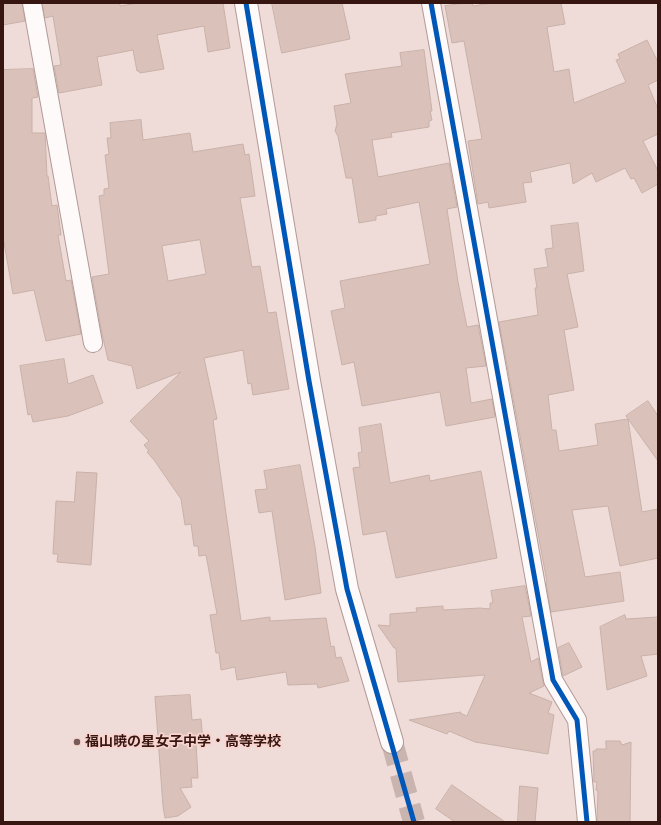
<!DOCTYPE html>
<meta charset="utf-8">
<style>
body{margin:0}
#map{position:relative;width:661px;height:825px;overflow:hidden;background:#efdbd8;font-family:"Fira Sans Condensed",sans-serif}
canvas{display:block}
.frame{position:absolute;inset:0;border:4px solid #371612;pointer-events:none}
</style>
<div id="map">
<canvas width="661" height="825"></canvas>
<div class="frame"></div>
</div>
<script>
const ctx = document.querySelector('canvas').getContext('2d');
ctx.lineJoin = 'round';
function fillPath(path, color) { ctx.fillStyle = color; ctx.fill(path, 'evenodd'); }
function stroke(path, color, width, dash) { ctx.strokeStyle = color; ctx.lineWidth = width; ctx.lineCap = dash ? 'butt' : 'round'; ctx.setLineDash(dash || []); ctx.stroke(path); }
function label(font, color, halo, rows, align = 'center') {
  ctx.font = font + ' "Fira Sans Condensed","Noto Sans JP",sans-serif'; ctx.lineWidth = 3.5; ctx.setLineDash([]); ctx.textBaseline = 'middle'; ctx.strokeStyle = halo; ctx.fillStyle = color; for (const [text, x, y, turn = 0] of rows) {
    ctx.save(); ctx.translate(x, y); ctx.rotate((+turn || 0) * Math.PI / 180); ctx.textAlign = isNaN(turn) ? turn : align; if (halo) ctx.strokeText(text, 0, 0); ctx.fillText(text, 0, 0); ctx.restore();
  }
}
const building = new Path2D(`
 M 3,3 L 22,3 L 25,21 L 3,25 Z
 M 43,3 L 120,3 L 120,6 L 138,3 L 223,3 L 230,48 L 208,52 L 204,26 L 157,35 L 164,69 L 140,73 L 139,71 L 137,71 L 133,50 L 97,57 L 102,85 L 59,93 L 54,66 L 61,65 L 53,16 L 45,18 Z
 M 272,3 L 342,3 L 350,39 L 282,53 Z
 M 467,3 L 472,3 L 473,6 L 491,3 L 561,3 L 565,24 L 547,27 L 554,72 L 569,69 L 574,103 L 626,82 L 616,60 L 620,59 L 618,54 L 647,40 L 658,62 L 658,80 L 648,85 L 658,109 L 658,134 L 643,141 L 658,171 L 658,184 L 642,193 L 634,178 L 631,179 L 625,168 L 596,182 L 592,173 L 573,184 L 570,163 L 530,172 L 532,182 L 523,183 L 526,202 L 489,208 L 488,202 L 478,204 L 468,141 L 482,139 L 464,41 L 452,43 L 445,6 Z
 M 424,50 L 432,111 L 430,111 L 432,120 L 429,121 L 429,127 L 391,133 L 392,137 L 372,140 L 378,177 L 449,163 L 457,207 L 447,209 L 458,282 L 467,327 L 478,325 L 486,366 L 466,368 L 471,403 L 492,399 L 495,417 L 446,426 L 440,392 L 362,406 L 354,362 L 342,365 L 331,311 L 345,308 L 340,281 L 430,264 L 419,202 L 386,209 L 387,214 L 376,216 L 376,220 L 359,223 L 352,178 L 346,178 L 338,136 L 335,131 L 337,124 L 334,106 L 351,103 L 345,74 L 402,66 L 400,53 Z
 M 33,69 L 38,97 L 32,98 L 32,133 L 45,133 L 47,176 L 48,176 L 52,206 L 57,205 L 61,235 L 58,235 L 66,281 L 71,280 L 81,334 L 46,341 L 34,290 L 13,294 L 3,237 L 3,70 Z
 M 141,120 L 143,140 L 190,133 L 193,152 L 243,144 L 245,155 L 249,154 L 255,196 L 240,198 L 252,267 L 260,266 L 268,313 L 276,312 L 289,389 L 253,395 L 251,383 L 248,384 L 243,350 L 204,358 L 217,419 L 213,420 L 241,621 L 270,617 L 270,621 L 326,618 L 331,647 L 334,646 L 336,658 L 341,657 L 349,681 L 318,688 L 317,684 L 288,685 L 286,672 L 237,680 L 235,667 L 221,670 L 219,653 L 216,653 L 210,615 L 217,614 L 206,555 L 199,556 L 198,546 L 194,546 L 191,524 L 185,525 L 181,499 L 154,460 L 147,452 L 149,451 L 144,445 L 149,441 L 130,421 L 181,372 L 137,389 L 132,366 L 108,360 L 101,329 L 92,277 L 109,274 L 99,196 L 104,195 L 104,189 L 109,188 L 105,155 L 109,154 L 107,138 L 111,138 L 110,123 ZM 200,240 L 206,274 L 168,281 L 162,246 Z
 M 578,223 L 584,271 L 567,274 L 578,327 L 564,330 L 574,390 L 548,395 L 552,430 L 556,430 L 559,451 L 598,445 L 595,424 L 628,419 L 642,512 L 658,509 L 658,558 L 620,566 L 608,506 L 572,510 L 585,577 L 620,572 L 624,601 L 551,612 L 546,582 L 547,582 L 499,322 L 538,315 L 535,288 L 537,288 L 534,269 L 548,267 L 545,249 L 553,248 L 551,226 Z
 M 64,359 L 68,384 L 93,375 L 103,403 L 68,416 L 33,422 L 31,414 L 28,415 L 20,366 Z
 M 648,401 L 658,416 L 658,461 L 626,416 Z
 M 381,424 L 390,483 L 429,475 L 430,481 L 481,471 L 497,558 L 396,578 L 386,531 L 363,535 L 353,468 L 360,467 L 358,453 L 362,452 L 359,428 Z
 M 300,465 L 315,547 L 321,593 L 285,600 L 272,511 L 259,513 L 255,490 L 267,489 L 264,471 Z
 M 77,472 L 97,473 L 91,565 L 57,562 L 58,554 L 53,554 L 56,501 L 74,502 Z
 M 525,586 L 531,616 L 522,617 L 531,662 L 538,658 L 544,686 L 529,693 L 552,702 L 548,713 L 554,715 L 548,754 L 475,742 L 449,731 L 447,734 L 409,720 L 461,712 L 460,713 L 467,716 L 485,675 L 398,682 L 396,648 L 394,648 L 378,625 L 390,626 L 390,614 L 417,612 L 416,608 L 443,606 L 443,610 L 480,608 L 490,609 L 490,603 L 493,603 L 491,591 Z
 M 625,615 L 626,619 L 658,617 L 658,654 L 641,656 L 647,676 L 607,690 L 600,627 Z
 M 569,643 L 582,667 L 563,676 L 558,648 Z
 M 190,695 L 192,720 L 201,719 L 203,742 L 196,743 L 198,778 L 191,778 L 192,787 L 180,788 L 191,807 L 178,816 L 165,818 L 163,806 L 155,697 Z
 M 606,741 L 620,741 L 622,745 L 631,742 L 630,822 L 597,822 L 598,791 L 596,790 L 597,782 L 594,782 L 593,751 L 596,751 L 596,749 L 606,749 Z
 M 452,785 L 505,822 L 455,822 L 436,809 Z
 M 520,786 L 538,788 L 535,822 L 518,822 Z`);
const tertiaryTunnel = new Path2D(`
 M 392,742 L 414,822`);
const minor = new Path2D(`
 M 32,3 L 93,343
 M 431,3 L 553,680 L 577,720 L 587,822`);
const tertiary = new Path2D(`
 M 246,3 L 309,381 L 347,589 L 392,742`);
const cycleway = new Path2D(`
 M 246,3 L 309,381 L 347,589 L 414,822
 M 431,3 L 553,680 L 577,720 L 587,822`);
const markers = [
 [77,742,4,"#775b57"]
];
const poiNames = [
 ["福山暁の星女子中学・高等学校",85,742]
];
fillPath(building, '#dac2ba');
stroke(building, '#c8b1a8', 1);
stroke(tertiaryTunnel, '#cab4b0', 22, [22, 11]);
stroke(minor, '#b29a97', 20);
stroke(tertiary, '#b29a97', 24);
stroke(minor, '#fdfaf9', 18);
stroke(tertiary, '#fdfaf9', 22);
stroke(cycleway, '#0057b8', 5);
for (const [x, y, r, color] of markers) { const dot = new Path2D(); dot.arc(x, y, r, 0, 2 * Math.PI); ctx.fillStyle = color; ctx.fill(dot); stroke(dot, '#f9d4ce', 1.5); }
label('bold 14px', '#371612', '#f9d4ce', poiNames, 'left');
</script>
